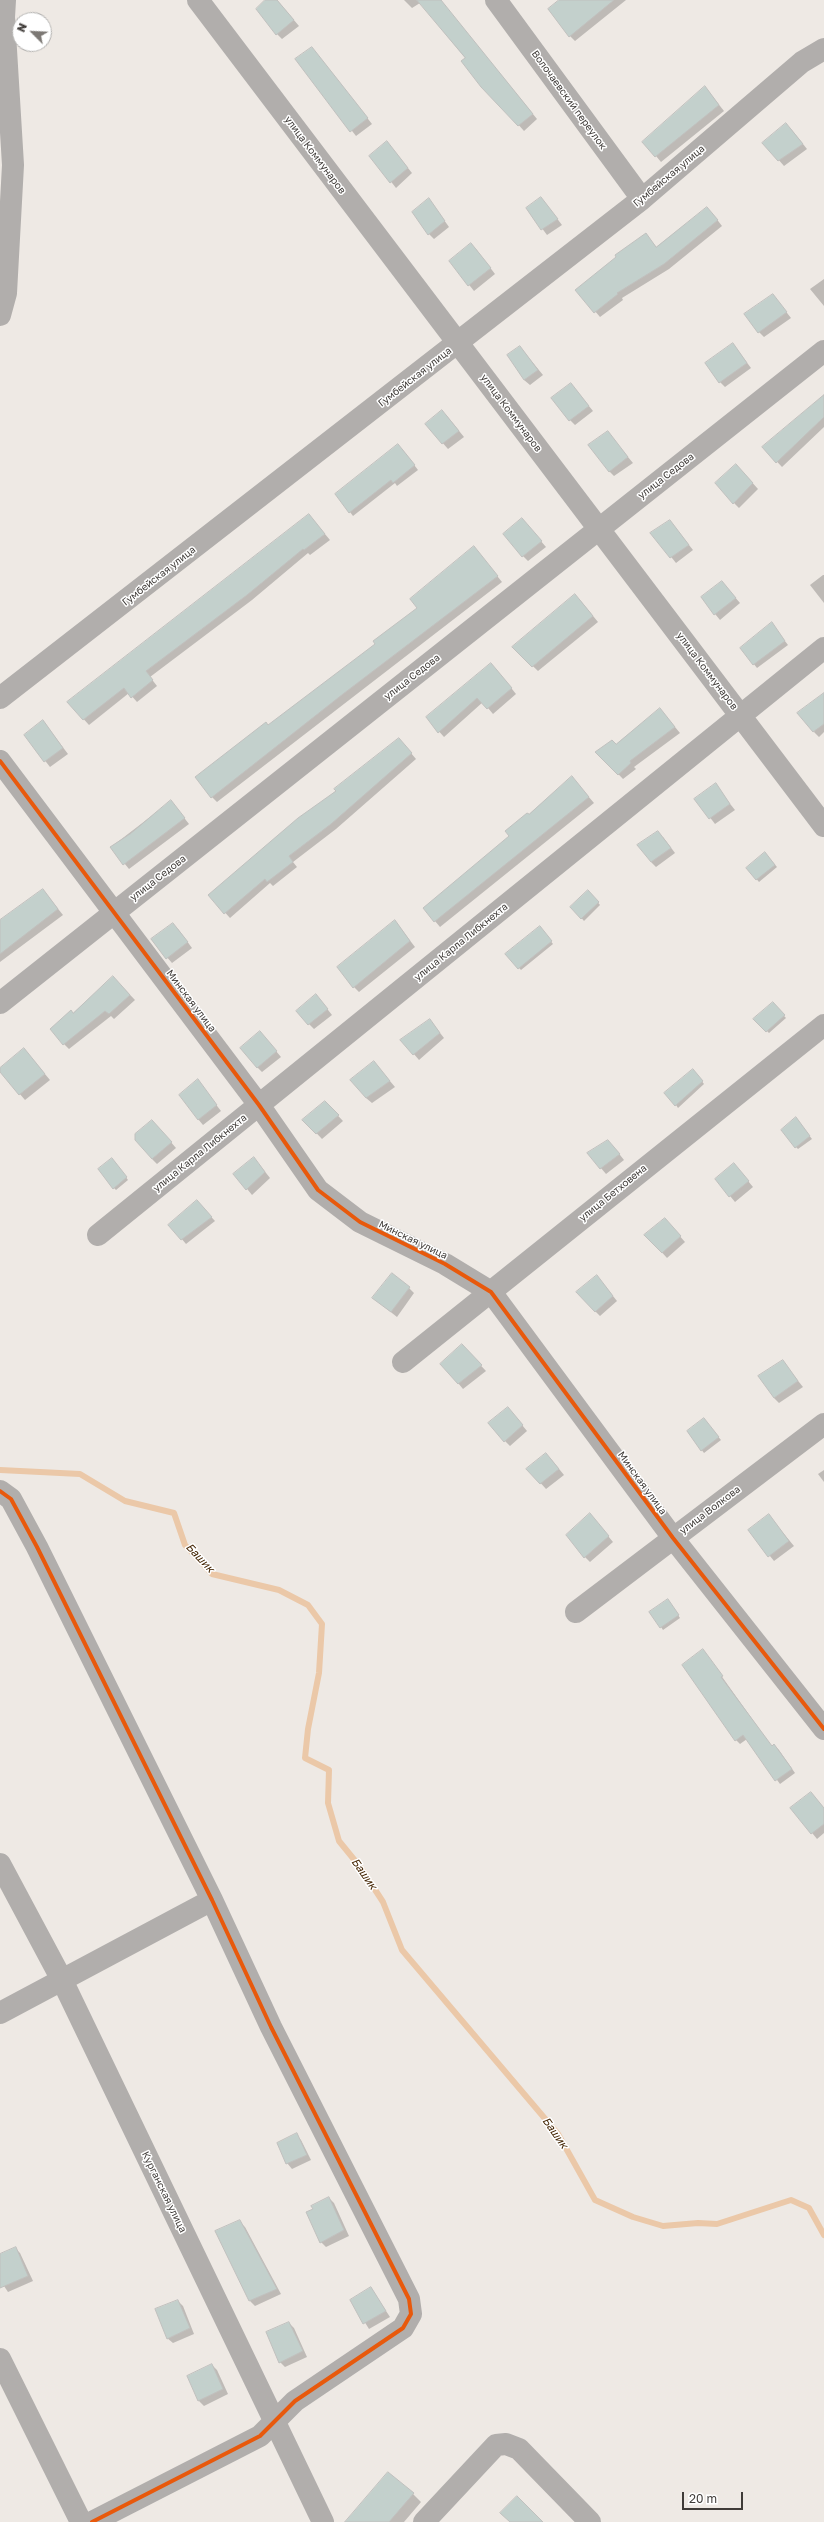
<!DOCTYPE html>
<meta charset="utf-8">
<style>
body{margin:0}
#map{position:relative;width:824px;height:2522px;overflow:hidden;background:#eee9e4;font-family:"Golos Text",sans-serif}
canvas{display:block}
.north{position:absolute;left:12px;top:12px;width:40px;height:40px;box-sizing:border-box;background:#fff;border:1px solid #b2b1af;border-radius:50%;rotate:294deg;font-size:11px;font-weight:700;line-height:16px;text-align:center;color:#3f3b38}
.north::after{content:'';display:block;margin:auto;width:14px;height:18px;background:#7c7874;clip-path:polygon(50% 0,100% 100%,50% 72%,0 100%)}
.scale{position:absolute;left:682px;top:2492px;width:61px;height:18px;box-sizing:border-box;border:2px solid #3f3b38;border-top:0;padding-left:5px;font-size:12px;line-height:14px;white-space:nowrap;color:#3f3b38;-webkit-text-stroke:3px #fff;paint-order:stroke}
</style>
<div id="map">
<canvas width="824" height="2522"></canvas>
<div class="north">N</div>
<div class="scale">20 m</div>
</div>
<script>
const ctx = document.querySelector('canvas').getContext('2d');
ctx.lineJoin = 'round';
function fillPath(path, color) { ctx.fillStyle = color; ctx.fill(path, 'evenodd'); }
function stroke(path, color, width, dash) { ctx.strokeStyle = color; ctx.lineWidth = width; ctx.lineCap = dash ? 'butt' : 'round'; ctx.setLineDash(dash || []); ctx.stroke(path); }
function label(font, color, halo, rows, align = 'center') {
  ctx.font = font + ' "Golos Text",sans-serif'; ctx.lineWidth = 3; ctx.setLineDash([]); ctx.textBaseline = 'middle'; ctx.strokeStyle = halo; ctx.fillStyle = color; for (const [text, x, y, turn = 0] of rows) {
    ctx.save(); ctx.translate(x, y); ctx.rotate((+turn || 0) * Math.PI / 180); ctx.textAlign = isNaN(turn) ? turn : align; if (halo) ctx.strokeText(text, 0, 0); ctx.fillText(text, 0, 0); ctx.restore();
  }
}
const shadow = new Path2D(`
 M 266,0 L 277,0 L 299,26 L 282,39 L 277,34 Z
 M 404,0 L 440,0 L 537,119 L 524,131 L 462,61 L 467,58 L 420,3 L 412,8 Z
 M 561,0 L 626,0 L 575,41 L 570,36 Z
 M 317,54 L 372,124 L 356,136 L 296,59 Z
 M 705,87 L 724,111 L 661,162 L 656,156 Z
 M 791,129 L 807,149 L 784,166 L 764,143 Z
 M 392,148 L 412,173 L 396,188 L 371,156 Z
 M 429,199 L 449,227 L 434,239 L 429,234 Z
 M 546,204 L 562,225 L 547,235 L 527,208 Z
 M 712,213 L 722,226 L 669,269 L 622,298 L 623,300 L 600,317 L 577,290 L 646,234 L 657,248 Z
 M 476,249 L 495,274 L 474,291 L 450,261 Z
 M 824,279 L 824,306 L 810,289 Z
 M 773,295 L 791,318 L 764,337 L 759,332 Z
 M 733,344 L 751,368 L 725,387 L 720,382 Z
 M 520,347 L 543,375 L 530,385 L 524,380 Z
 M 576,390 L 593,411 L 575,425 L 570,420 Z
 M 824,395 L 824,427 L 782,467 L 763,447 Z
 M 447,416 L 464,437 L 448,449 L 427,425 Z
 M 608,433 L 633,463 L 614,476 L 609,471 Z
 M 402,449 L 418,470 L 397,486 L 395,483 L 353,516 L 350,512 Z
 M 741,470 L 758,489 L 739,508 L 734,503 Z
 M 309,515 L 330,540 L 310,555 L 308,553 L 252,600 L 150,677 L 157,686 L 137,702 L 129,693 L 89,725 L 68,702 Z
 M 670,521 L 693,550 L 676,563 L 652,533 Z
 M 527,525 L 546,547 L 528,561 L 523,556 Z
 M 474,547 L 502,582 L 217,802 L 212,797 L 266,723 L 269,726 L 377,644 L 418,608 Z
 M 823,575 L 824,575 L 824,603 L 810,585 Z
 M 722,582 L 740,603 L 720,620 L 702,598 Z
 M 580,600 L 598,622 L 538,671 L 513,647 Z
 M 772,624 L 788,645 L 757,668 L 741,648 Z
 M 496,669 L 516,694 L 493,714 L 483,702 L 444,737 L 427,718 Z
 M 824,705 L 824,732 L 819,737 L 814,732 Z
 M 660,709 L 680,733 L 634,767 L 636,769 L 623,779 L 597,752 L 616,745 Z
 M 43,721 L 68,754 L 50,767 L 25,735 Z
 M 399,739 L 416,759 L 336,829 L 293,862 L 297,867 L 273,886 L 270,883 L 230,918 L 209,895 Z
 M 577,783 L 594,803 L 440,927 L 424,908 Z
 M 715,785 L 735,810 L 715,824 L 696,799 Z
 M 171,801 L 189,824 L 129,869 L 111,847 Z
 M 663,837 L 675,853 L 656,867 L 651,862 Z
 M 765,853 L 777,867 L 759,882 L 747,868 Z
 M 43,890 L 63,915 L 0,962 L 0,922 Z
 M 591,894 L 600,905 L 584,921 L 572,907 Z
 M 395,921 L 415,947 L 359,992 L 354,987 Z
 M 178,929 L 192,948 L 172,963 L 152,940 Z
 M 542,930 L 553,944 L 521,970 L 506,954 Z
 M 113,977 L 135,1000 L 114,1019 L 111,1016 L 69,1049 L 64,1044 L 73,1014 Z
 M 321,1001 L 332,1015 L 314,1029 L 309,1024 Z
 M 773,1004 L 786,1018 L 769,1033 L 755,1019 Z
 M 430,1020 L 444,1038 L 419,1060 L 402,1040 Z
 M 265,1038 L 281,1057 L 262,1072 L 257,1067 Z
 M 24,1049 L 50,1080 L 25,1100 L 0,1071 Z
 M 374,1062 L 395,1087 L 372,1103 L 366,1098 Z
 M 695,1072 L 704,1084 L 678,1108 L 676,1105 Z
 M 197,1080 L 221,1111 L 203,1125 L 198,1119 Z
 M 325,1102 L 343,1121 L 322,1139 L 304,1120 Z
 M 798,1121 L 812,1139 L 798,1149 L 796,1147 Z
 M 157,1126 L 176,1148 L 157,1164 L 152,1159 Z
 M 613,1146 L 624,1160 L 606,1174 L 589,1154 Z
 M 114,1161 L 128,1180 L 116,1190 L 114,1188 Z
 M 259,1164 L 270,1178 L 252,1195 L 235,1174 Z
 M 739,1170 L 753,1187 L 735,1202 L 716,1179 Z
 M 201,1206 L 215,1221 L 186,1244 L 170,1225 Z
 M 670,1225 L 685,1242 L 667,1258 L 646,1235 Z
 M 597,1276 L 617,1301 L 600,1316 L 595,1311 Z
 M 409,1288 L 414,1293 L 397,1317 L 373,1298 Z
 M 467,1351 L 486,1371 L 463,1389 L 458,1383 Z
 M 783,1362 L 803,1387 L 779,1403 L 774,1398 Z
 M 513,1414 L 527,1431 L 510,1446 L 505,1441 Z
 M 706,1422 L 721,1440 L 704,1453 L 688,1432 Z
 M 551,1459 L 564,1475 L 546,1489 L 528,1469 Z
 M 824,1470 L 824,1482 L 818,1474 Z
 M 769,1516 L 794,1546 L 774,1561 L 749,1530 Z
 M 595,1520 L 613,1542 L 590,1562 L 585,1557 Z
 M 670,1603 L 680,1618 L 663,1630 L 651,1612 Z
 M 703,1650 L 772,1747 L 774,1745 L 779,1750 L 795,1773 L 780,1784 L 747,1739 L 740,1744 L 736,1740 Z
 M 811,1793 L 824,1808 L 824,1833 L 817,1839 L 792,1808 Z
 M 296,2135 L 301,2140 L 311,2160 L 292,2169 L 287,2163 Z
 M 329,2198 L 334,2203 L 349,2236 L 326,2247 L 321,2242 L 314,2209 Z
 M 239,2221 L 245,2227 L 281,2294 L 255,2306 L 250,2301 L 216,2232 Z
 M 15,2248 L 20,2253 L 33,2281 L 8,2292 L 0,2280 L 0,2255 Z
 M 371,2288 L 390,2317 L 369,2329 L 351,2300 Z
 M 178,2301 L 183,2306 L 194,2334 L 173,2343 L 167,2338 Z
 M 289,2323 L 294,2328 L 307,2357 L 285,2367 L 280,2362 Z
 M 212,2365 L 217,2370 L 228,2394 L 204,2406 L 199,2401 L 188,2377 Z
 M 413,2494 L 421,2502 L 404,2522 L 347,2522 Z`);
const stream = new Path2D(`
 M 0,1470 L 80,1474 L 125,1501 L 174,1513 L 185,1545 L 212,1574 L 279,1590 L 308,1605 L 322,1624 L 319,1673 L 308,1729 L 305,1758 L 329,1770 L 328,1803 L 339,1841 L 361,1868 L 383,1902 L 402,1950 L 558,2134 L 595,2200 L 633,2217 L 663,2226 L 698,2223 L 717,2224 L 791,2200 L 809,2208 L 824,2235`);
const building = new Path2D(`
 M 265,0 L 277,0 L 294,20 L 276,35 L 256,9 Z
 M 417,0 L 441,0 L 533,114 L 518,126 L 481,87 L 461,61 L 465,58 Z
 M 559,0 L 614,0 L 569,37 L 548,9 Z
 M 312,47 L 368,118 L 350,132 L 295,59 Z
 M 705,86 L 719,105 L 655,157 L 642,142 Z
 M 786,123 L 803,144 L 778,161 L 762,143 Z
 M 387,141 L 408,168 L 390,183 L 369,156 Z
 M 541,197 L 558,219 L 541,230 L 526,208 Z
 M 429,198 L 445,221 L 428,235 L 412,212 Z
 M 707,207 L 718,220 L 664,264 L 617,293 L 618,294 L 594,313 L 575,290 L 616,257 L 615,255 L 646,233 L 656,247 Z
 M 471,243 L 491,268 L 468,286 L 449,261 Z
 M 773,294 L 787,312 L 758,333 L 744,314 Z
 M 733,343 L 747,363 L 719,383 L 705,363 Z
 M 520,346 L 538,370 L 524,380 L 507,355 Z
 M 571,383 L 589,406 L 569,421 L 551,398 Z
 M 824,395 L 824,417 L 776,463 L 762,447 Z
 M 442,410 L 459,431 L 442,444 L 425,424 Z
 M 608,431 L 628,457 L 609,472 L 588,445 Z
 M 398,444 L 415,465 L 393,483 L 391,480 L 349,513 L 335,494 Z
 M 736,464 L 753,483 L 733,504 L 715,483 Z
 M 309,514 L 325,534 L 304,550 L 303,549 L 247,595 L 146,671 L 153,680 L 131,698 L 124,688 L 83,720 L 67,702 Z
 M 522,518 L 542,541 L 522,557 L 503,534 Z
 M 670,520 L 689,545 L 670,558 L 650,533 Z
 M 474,546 L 498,576 L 343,694 L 211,798 L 195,777 L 266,722 L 268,725 L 375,644 L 373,641 L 417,608 L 410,599 Z
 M 722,581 L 736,598 L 714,615 L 701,597 Z
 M 575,594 L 593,616 L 532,667 L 512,647 Z
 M 772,622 L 785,641 L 753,665 L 740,648 Z
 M 491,663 L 512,688 L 487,709 L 477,698 L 438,733 L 426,717 Z
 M 824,693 L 824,724 L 813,732 L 797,713 Z
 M 660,708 L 675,727 L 630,761 L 631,763 L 618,775 L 595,752 L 612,740 L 616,744 Z
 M 43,720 L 63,748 L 44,762 L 24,735 Z
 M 399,738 L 412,753 L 331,824 L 289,856 L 293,862 L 267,882 L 265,879 L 224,914 L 208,895 L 298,818 L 336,791 L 334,789 Z
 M 572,776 L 589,797 L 434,922 L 423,908 L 509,836 L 505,831 L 527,813 L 529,814 Z
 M 716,783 L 730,804 L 709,819 L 694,799 Z
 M 171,800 L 185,818 L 123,865 L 110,847 L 130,834 Z
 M 658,831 L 671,848 L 651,862 L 637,845 Z
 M 765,852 L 775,865 L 756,880 L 746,868 Z
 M 43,889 L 58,909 L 0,954 L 0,920 Z
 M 588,890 L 599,902 L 581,919 L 570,907 Z
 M 395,920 L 410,941 L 353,988 L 337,967 Z
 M 173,923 L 188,942 L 166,959 L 151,939 Z
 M 540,926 L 552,941 L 518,969 L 505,954 Z
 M 113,976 L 130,995 L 109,1014 L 105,1011 L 63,1045 L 50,1029 L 71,1010 L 73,1013 Z
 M 316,994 L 328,1009 L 308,1025 L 296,1011 Z
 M 773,1002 L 785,1015 L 766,1032 L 753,1019 Z
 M 430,1019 L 440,1033 L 413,1055 L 400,1040 Z
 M 260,1031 L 277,1051 L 257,1068 L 240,1048 Z
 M 24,1048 L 45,1074 L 19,1095 L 0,1072 L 0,1068 Z
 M 374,1061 L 390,1081 L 366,1098 L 350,1080 Z
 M 693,1069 L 703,1081 L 675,1106 L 664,1093 Z
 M 198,1079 L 217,1105 L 198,1120 L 179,1095 Z
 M 325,1101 L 339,1115 L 316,1134 L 302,1120 Z
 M 796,1117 L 810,1136 L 795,1148 L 781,1130 Z
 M 152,1120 L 172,1142 L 152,1159 L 135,1140 L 135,1134 Z
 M 608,1140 L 620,1154 L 600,1169 L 587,1153 Z
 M 254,1157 L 265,1172 L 246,1190 L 233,1174 Z
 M 112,1158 L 127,1177 L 113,1189 L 98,1169 Z
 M 734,1163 L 749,1181 L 729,1197 L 715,1179 Z
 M 197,1200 L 212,1217 L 181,1240 L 168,1225 Z
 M 665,1218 L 681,1236 L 662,1253 L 644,1235 Z
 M 392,1273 L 410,1287 L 391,1312 L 372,1298 Z
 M 597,1275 L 613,1296 L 595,1312 L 576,1292 Z
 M 462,1344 L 482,1365 L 458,1384 L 440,1364 Z
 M 783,1360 L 798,1381 L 774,1398 L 758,1376 Z
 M 508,1407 L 523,1425 L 504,1442 L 488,1423 Z
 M 704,1418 L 719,1437 L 701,1451 L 687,1431 Z
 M 546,1453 L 559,1469 L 540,1484 L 526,1469 Z
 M 590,1513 L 609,1536 L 584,1558 L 566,1535 Z
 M 769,1514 L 789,1541 L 768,1557 L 748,1530 Z
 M 668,1599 L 679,1615 L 660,1628 L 649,1612 Z
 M 703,1649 L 723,1676 L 721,1677 L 772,1746 L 774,1744 L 792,1769 L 775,1781 L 743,1735 L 735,1741 L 682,1665 Z
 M 811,1792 L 824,1808 L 824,1824 L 811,1834 L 790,1808 Z
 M 297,2133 L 307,2155 L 286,2164 L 277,2143 Z
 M 329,2197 L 344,2230 L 320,2243 L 306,2212 L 313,2209 L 311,2206 Z
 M 240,2220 L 277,2289 L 249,2301 L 215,2231 Z
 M 16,2247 L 28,2276 L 0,2288 L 0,2254 Z
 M 371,2287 L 386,2311 L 363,2324 L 350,2300 Z
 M 178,2300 L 190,2328 L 167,2339 L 155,2309 Z
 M 289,2322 L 303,2351 L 279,2363 L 266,2332 Z
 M 212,2364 L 223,2389 L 198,2401 L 187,2376 Z
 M 388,2472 L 414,2493 L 389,2522 L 345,2522 Z
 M 517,2496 L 543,2522 L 510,2522 L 500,2513 Z`);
const minor = new Path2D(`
 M 198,0 L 824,826
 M 496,0 L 642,199
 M 0,698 L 642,199 L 802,62 L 824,49
 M 0,761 L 259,1105 L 318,1190 L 360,1222 L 445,1264 L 491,1292 L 673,1538 L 824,1729
 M 0,1003 L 824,351
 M 98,1235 L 824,648
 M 403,1362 L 824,1025
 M 0,1491 L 11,1499 L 37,1547 L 212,1900 L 271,2027 L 409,2299 L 411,2314 L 403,2328 L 295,2401 L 260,2436 L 92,2522
 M 576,1612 L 824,1424
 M 0,1864 L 62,1980 L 323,2522
 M 0,2013 L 212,1900
 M 0,2359 L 81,2522
 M 424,2522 L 496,2445 L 506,2444 L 519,2449 L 590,2522`);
const tertiary = new Path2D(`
 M 0,315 L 6,293 L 13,165 L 4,17 L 5,0`);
const cycleway = new Path2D(`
 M 0,761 L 259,1105 L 318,1190 L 360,1222 L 445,1264 L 491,1292 L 673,1538 L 824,1729
 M 0,1491 L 11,1499 L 37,1547 L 212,1900 L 271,2027 L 409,2299 L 411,2314 L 403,2328 L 295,2401 L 260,2436 L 92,2522`);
const streetNames = [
 ["Волочаевский переулок",569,100,54],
 ["улица Коммунаров",315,155,53],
 ["Гумбейская улица",669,176,-40],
 ["Гумбейская улица",415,377,-38],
 ["улица Коммунаров",511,413,53],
 ["улица Седова",666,476,-38],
 ["Гумбейская улица",159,576,-38],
 ["улица Коммунаров",707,671,53],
 ["улица Седова",412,677,-38],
 ["улица Седова",158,878,-38],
 ["улица Карла Либкнехта",461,942,-39],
 ["Минская улица",191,1001,53],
 ["улица Карла Либкнехта",200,1153,-39],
 ["улица Бетховена",613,1193,-39],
 ["Минская улица",413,1240,26],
 ["Минская улица",642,1483,54],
 ["улица Волкова",710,1510,-37],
 ["Курганская улица",164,2192,64]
];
const waterNames = [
 ["Башик",200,1558,47],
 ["Башик",364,1874,55],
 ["Башик",555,2133,55]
];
fillPath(shadow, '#0003');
stroke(stream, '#ebc8a8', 6);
fillPath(building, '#c3d0cc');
stroke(building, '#c0c0be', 1);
stroke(minor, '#b1aeac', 22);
stroke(tertiary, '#b1aeac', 22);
stroke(cycleway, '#e8590c', 4);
label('10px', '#3f3b38', '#fff', streetNames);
label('italic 11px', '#422301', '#fff', waterNames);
</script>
